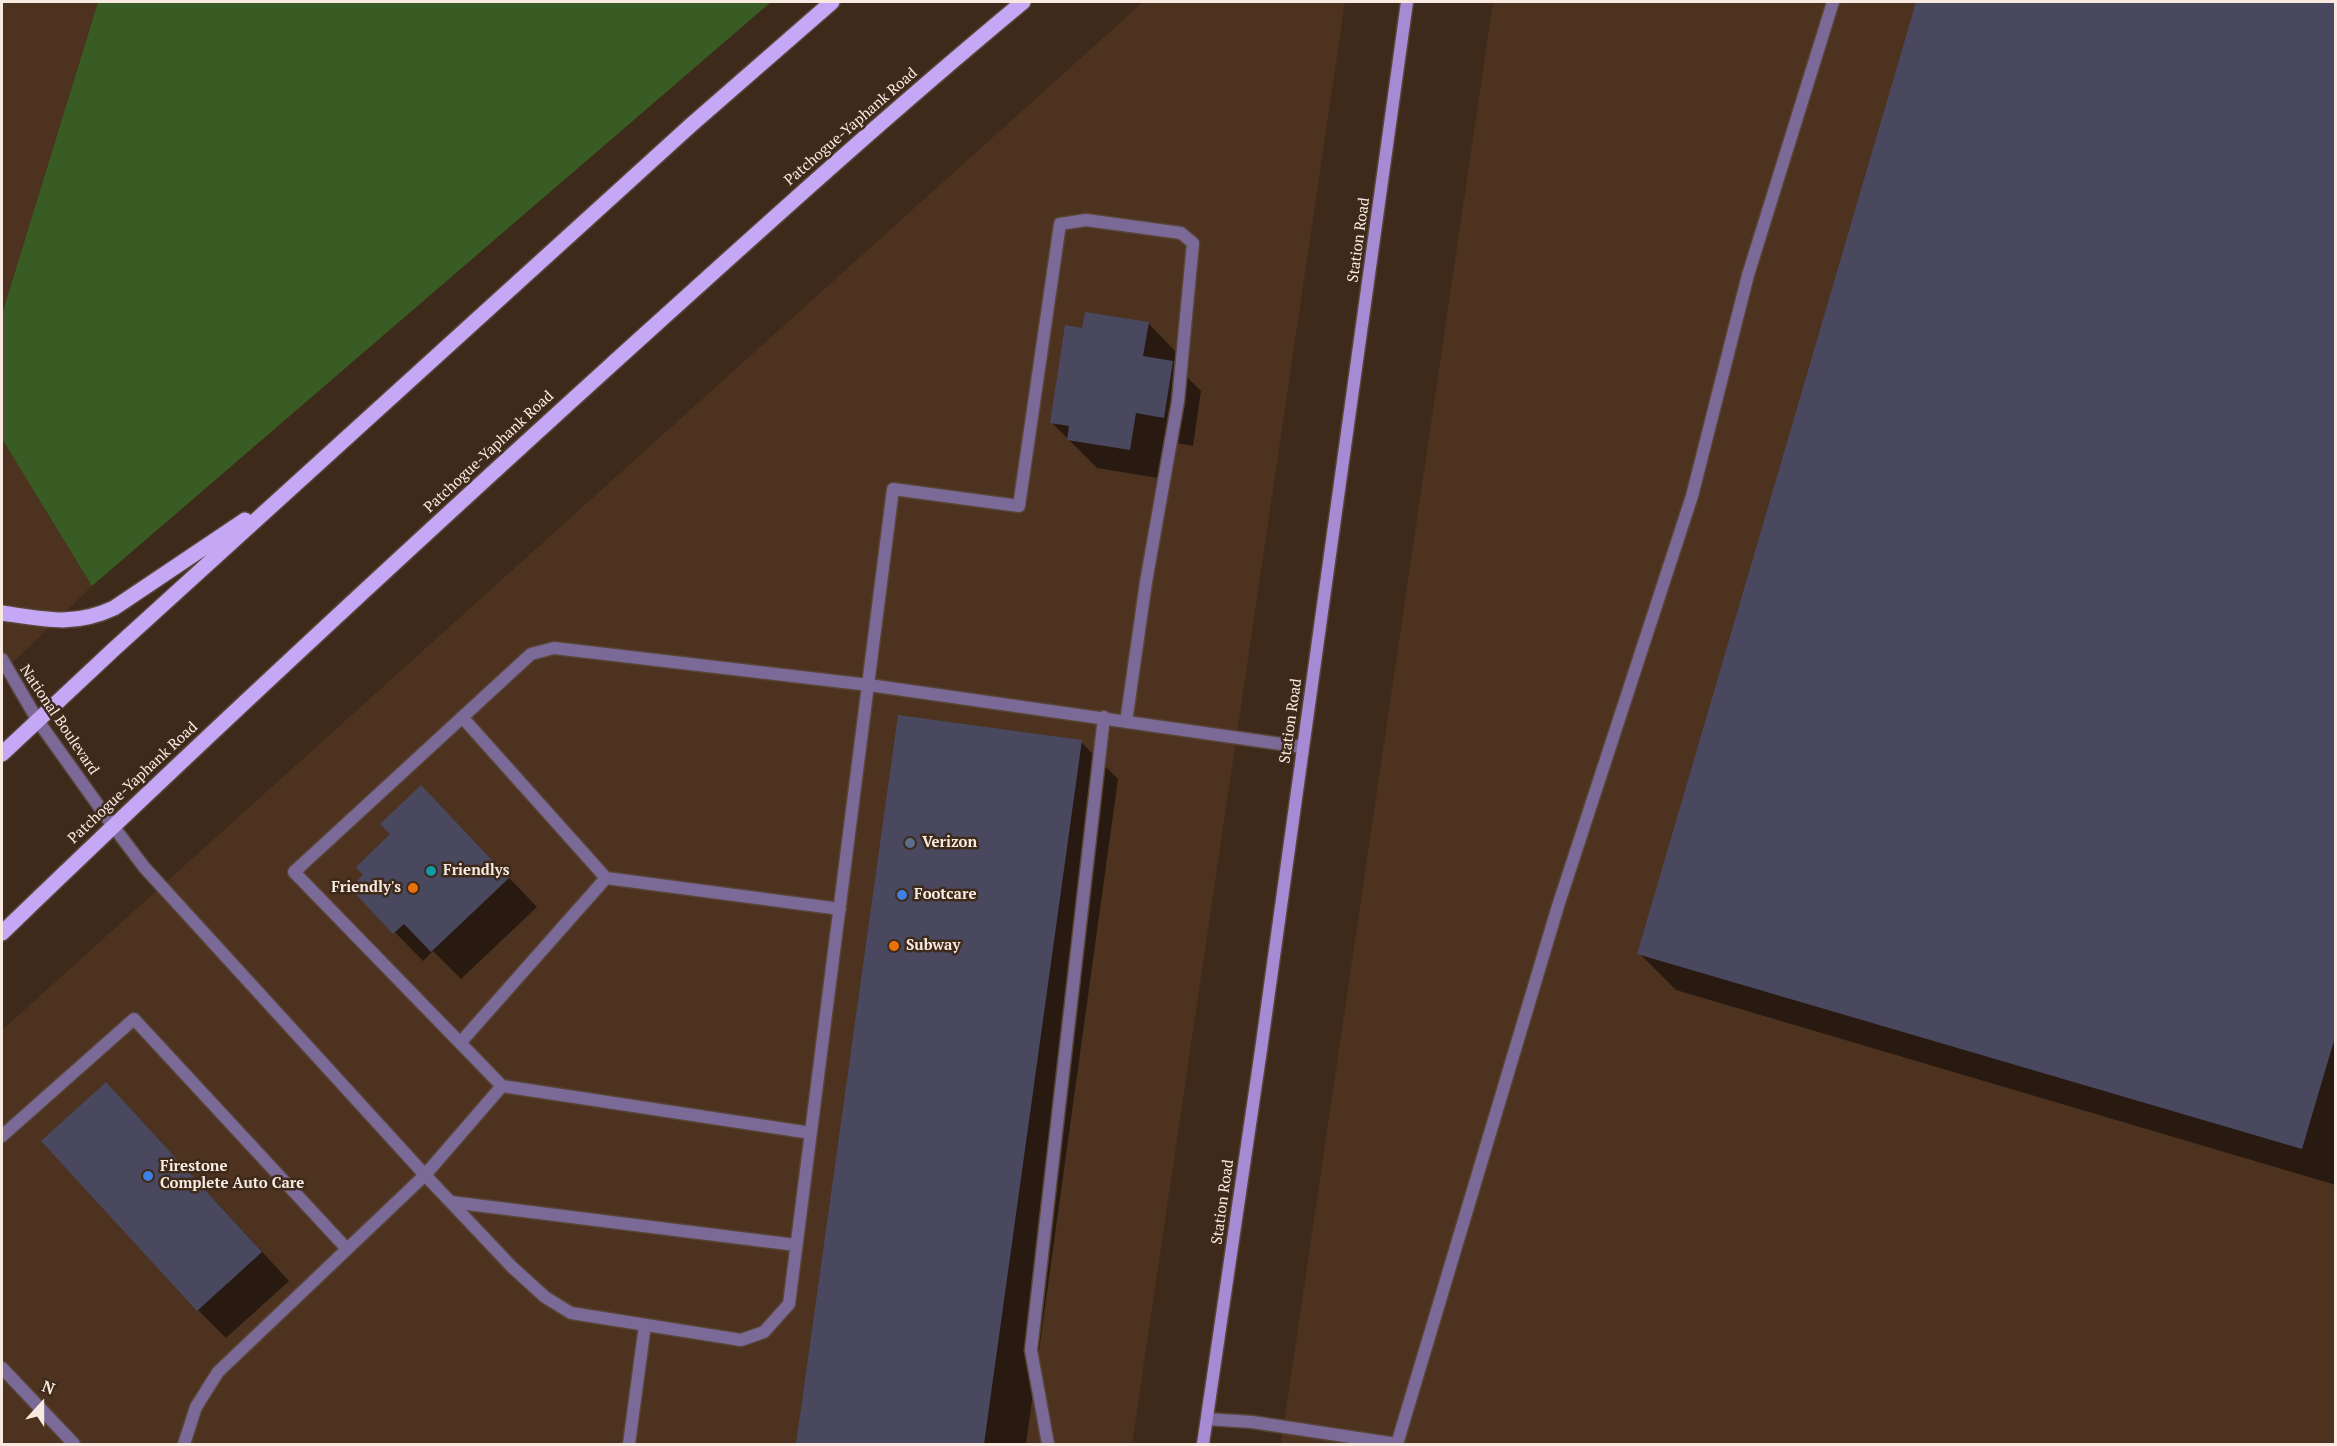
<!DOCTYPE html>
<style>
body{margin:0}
#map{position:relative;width:2337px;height:1446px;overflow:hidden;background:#3e2a1b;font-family:"PT Serif",serif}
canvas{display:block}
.frame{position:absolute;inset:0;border:3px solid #f8eae1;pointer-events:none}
.north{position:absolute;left:12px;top:1374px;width:60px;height:60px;-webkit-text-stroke:4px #3e2a1b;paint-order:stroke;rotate:21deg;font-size:16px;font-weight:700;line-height:24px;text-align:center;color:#f8eae1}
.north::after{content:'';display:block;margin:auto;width:21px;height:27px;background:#f8eae1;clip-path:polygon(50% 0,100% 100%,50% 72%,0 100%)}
</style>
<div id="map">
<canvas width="2337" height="1446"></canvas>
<div class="frame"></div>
<div class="north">N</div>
</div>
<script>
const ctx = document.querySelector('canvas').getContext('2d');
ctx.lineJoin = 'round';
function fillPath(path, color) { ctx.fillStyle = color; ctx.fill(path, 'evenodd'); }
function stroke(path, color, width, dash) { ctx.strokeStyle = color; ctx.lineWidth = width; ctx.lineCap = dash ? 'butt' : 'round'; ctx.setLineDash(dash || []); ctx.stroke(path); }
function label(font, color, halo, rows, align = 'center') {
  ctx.font = font + ' "PT Serif",serif'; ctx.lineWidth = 5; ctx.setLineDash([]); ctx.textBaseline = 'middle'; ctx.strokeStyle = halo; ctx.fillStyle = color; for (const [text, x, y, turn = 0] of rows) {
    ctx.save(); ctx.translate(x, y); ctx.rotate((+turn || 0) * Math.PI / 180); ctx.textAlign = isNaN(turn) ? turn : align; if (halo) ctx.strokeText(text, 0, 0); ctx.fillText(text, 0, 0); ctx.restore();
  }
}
const built = new Path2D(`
 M 2,2 L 98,2 L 2,314 Z
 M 1143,2 L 1345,2 L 1132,1444 L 2,1444 L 2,1030 Z
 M 1493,2 L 2335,2 L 2335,1444 L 1281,1444 Z
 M 2,439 L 92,586 L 2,673 Z`);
const green = new Path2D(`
 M 98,2 L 771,2 L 92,586 L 2,439 L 2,314 Z`);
const shadow = new Path2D(`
 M 1918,2 L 2336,2 L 2336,1185 L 1676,990 L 1639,953 Z
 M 1148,323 L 1176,352 L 1174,364 L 1201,391 L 1193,446 L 1164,441 L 1158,478 L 1097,468 L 1051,422 L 1083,329 Z
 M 899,716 L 1081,742 L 1118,779 L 1026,1444 L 798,1444 Z
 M 449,815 L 537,907 L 461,979 L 433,951 L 423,961 L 352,888 Z
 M 134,1113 L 289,1281 L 226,1338 L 198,1310 Z`);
const building = new Path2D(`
 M 1916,2 L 2336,2 L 2336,1034 L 2302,1149 L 1637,954 Z
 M 1085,312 L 1149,322 L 1143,356 L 1173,361 L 1164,418 L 1136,413 L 1130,450 L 1067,440 L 1069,426 L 1050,423 L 1065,325 L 1082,328 Z
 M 898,715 L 1082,740 L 984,1444 L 796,1444 Z
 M 421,785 L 509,878 L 431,952 L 404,924 L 393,934 L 350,888 L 363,875 L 356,867 L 390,834 L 380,824 Z
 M 106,1082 L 262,1252 L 197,1311 L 41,1141 Z`);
const lane = new Path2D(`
 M 113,826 L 144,867 L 425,1175 L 512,1267 L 545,1297 L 571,1313 L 741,1340 L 764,1332 L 789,1304 L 893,489 L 1019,506 L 1060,224 L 1086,220 L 1181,233 L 1193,243 L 1178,401 L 1146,582 L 1126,722
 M 606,878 L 840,909
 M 460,1043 L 606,878 L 462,717
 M 502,1086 L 811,1133
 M 2,1136 L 134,1019 L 347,1249
 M 451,1202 L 796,1245
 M 2,1368 L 74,1444
 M 1207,1419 L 1252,1422 L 1397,1444
 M 184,1444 L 196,1407 L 218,1372 L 425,1175 L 502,1086 L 294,872 L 531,654 L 554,648 L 869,685 L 1302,747
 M 629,1444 L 645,1325
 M 1048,1444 L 1031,1350 L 1104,717
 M 1397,1444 L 1558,906 L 1692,496 L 1748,275 L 1833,2`);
const street = new Path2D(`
 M 2,659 L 38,721 L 113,826`);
const secondary = new Path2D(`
 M 1203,1444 L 1261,1050 L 1407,2`);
const primary = new Path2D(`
 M 2,613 C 45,619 73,627 114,608 L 245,520
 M 2,754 L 113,650 L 691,125 L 832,2
 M 2,933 C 202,740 406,551 611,365 C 747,242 882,119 1023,2`);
const markers = [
 [910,843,6,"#5c6f8a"],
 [431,871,6,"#0f9aa8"],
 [413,888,6,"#e8710a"],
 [902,895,6,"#3f7fe0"],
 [894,946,6,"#e8710a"],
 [148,1176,6,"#3f7fe0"]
];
const streetNames = [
 ["Patchogue-Yaphank Road",851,127,-41],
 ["Station Road",1359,240,-82],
 ["Patchogue-Yaphank Road",489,452,-43],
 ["National Boulevard",59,720,56],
 ["Station Road",1291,721,-82],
 ["Patchogue-Yaphank Road",133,783,-43],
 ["Station Road",1223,1202,-82]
];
const poiNames = [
 ["Verizon",922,843],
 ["Friendlys",443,871],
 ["Friendly's",401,888,"right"],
 ["Footcare",914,895],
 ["Subway",906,946],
 ["Firestone",160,1167],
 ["Complete Auto Care",160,1184]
];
fillPath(built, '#4c321f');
fillPath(green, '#395b24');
fillPath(shadow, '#0007');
fillPath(building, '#49485f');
stroke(lane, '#584537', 15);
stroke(street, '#584537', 15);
stroke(secondary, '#584537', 15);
stroke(primary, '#584537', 18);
stroke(lane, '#7b6a98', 12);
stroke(street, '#7b6a98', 12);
stroke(secondary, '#a68ad4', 12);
stroke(primary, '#c5a8f5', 15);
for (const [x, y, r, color] of markers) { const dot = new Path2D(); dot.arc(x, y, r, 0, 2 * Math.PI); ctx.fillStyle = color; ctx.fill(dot); stroke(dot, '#3e2a1b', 2); }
label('15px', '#f8eae1', '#3e2a1b', streetNames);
label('bold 15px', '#f8eae1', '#3e2a1b', poiNames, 'left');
</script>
